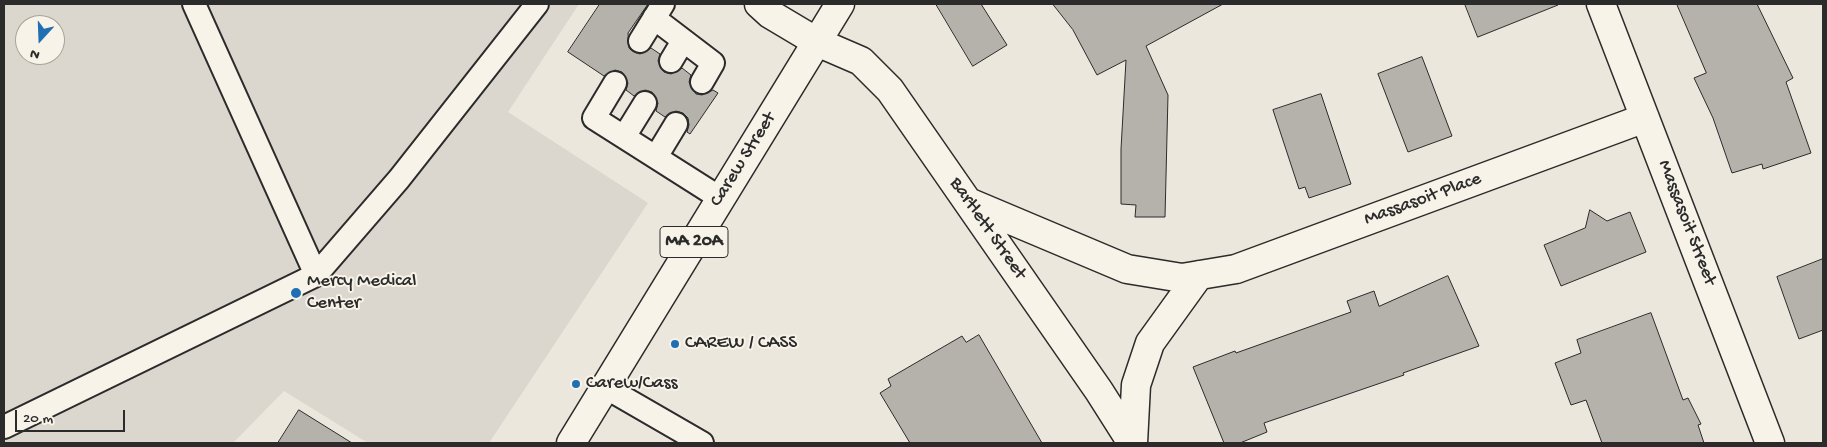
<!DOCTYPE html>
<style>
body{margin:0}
#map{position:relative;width:1827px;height:447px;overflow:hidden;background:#ebe7dd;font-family:"Gochi Hand",sans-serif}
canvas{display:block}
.frame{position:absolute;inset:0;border:5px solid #2b2b2b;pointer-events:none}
.north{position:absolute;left:15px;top:15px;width:50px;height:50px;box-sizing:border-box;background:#f7f3e8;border:1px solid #a5a39c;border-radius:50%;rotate:200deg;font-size:14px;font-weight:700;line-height:20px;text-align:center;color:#2b2b2b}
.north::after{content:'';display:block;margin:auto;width:18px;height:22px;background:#1f6fb2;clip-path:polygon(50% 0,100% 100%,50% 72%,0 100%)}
.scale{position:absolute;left:15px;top:410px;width:110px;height:22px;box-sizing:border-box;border:2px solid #2b2b2b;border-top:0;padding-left:6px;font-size:15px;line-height:18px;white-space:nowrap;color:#2b2b2b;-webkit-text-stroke:4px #f7f3e8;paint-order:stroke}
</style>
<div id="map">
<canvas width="1827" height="447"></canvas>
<div class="frame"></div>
<div class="north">N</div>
<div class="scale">20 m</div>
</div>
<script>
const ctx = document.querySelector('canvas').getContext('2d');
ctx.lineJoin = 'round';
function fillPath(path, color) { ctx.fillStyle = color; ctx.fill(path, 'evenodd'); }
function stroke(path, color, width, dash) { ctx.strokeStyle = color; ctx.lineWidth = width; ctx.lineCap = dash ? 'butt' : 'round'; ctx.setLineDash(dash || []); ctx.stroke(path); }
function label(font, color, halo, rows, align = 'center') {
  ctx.font = font + ' "Gochi Hand",sans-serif'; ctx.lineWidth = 4; ctx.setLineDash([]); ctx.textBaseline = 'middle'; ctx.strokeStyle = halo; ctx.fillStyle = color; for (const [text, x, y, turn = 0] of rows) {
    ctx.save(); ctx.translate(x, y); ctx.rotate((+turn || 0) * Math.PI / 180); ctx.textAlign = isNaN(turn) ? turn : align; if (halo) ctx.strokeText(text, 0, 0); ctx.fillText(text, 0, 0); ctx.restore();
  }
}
const built = new Path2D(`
 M 4,4 L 579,4 L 508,112 L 648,203 L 489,443 L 368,443 L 284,391 L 233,443 L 4,443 ZM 25,25 L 55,25 L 55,55 L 25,55 Z`);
const building = new Path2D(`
 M 600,4 L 648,4 L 628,33 L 629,48 L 634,52 L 640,54 L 651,48 L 660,54 L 658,61 L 664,72 L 671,74 L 682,68 L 691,75 L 689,82 L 696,94 L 702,95 L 713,90 L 718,93 L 690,134 L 687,132 L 689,125 L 688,118 L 683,113 L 676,111 L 665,117 L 656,111 L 658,103 L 652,92 L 645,90 L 634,96 L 626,90 L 628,83 L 622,72 L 615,70 L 604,76 L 568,52 Z
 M 936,4 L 981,4 L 1007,45 L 973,66 Z
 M 1053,4 L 1223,4 L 1146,46 L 1168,95 L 1165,217 L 1135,217 L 1136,205 L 1121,204 L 1121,149 L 1126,60 L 1097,75 L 1073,30 Z
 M 1465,4 L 1557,4 L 1558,5 L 1478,37 Z
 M 1677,4 L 1757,4 L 1793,78 L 1786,82 L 1811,153 L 1763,169 L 1762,164 L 1732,173 L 1713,118 L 1694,78 L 1706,73 Z
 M 1422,57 L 1452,136 L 1408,152 L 1378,74 Z
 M 1321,94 L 1351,184 L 1309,198 L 1305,187 L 1299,189 L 1273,110 Z
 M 1590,210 L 1607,221 L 1630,212 L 1646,252 L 1561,286 L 1544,245 L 1585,228 Z
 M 1823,259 L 1823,330 L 1799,339 L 1777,277 Z
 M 1448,276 L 1479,346 L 1403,373 L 1404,375 L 1264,423 L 1267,432 L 1240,443 L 1224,443 L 1193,367 L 1235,351 L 1236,353 L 1351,312 L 1347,301 L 1374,291 L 1379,306 Z
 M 1651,313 L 1683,400 L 1688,398 L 1701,424 L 1698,425 L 1704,443 L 1602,443 L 1586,400 L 1571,405 L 1555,363 L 1581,353 L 1577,340 Z
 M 979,335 L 1042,443 L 910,443 L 880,393 L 891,386 L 888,379 L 962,336 L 966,342 Z
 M 299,410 L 352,443 L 278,443 Z`);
const service = new Path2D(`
 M 194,4 L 316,275
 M 654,18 L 713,63 L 702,82
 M 640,41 L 663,4
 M 671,61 L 683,41
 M 615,83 L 594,118 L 720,198
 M 624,137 L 645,103
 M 656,157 L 676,124
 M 605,387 L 702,443
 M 4,427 L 316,275 L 399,179 L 537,4`);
const minor = new Path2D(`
 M 759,4 L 770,14 L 817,42 L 861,61 L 890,90 L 1099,391 L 1132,443
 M 1601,4 L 1770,443
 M 968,202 L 1127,269 L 1182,278 L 1236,269 L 1645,118
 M 1133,443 L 1136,385 L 1150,343 L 1199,275`);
const primary = new Path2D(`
 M 571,443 L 840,4`);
const markers = [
 [296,293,6,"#1f6fb2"],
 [675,344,5,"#1f6fb2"],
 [576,384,5,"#1f6fb2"]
];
const shields = [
 [694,242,68]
];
const shieldNames = [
 ["MA 20A",694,242]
];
const streetNames = [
 ["Carew Street",744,160,-58],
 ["Massasoit Place",1423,200,-20],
 ["Massasoit Street",1686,223,69],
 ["Bartlett Street",987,229,55]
];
const poiNames = [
 ["Mercy Medical",307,282],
 ["Center",307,304],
 ["CAREW / CASS",685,344],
 ["Carew/Cass",586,384]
];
fillPath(built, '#dbd7ce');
fillPath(building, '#b5b2ab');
stroke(building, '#2b2b2b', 1);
stroke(service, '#2b2b2b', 26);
stroke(minor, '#2b2b2b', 31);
stroke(primary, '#2b2b2b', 31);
stroke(service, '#f7f3e8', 22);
stroke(minor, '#f7f3e8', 28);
stroke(primary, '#f7f3e8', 28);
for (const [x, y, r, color] of markers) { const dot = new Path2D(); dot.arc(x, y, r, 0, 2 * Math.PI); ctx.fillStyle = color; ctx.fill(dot); stroke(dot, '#f7f3e8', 2); }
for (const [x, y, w] of shields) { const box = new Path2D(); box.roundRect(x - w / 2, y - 15.5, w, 31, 4); ctx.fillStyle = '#f7f3e8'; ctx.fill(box); stroke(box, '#2b2b2b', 1); }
label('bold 18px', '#2b2b2b', null, shieldNames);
label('19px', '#2b2b2b', '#f7f3e8', streetNames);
label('19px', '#2b2b2b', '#f7f3e8', poiNames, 'left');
</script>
